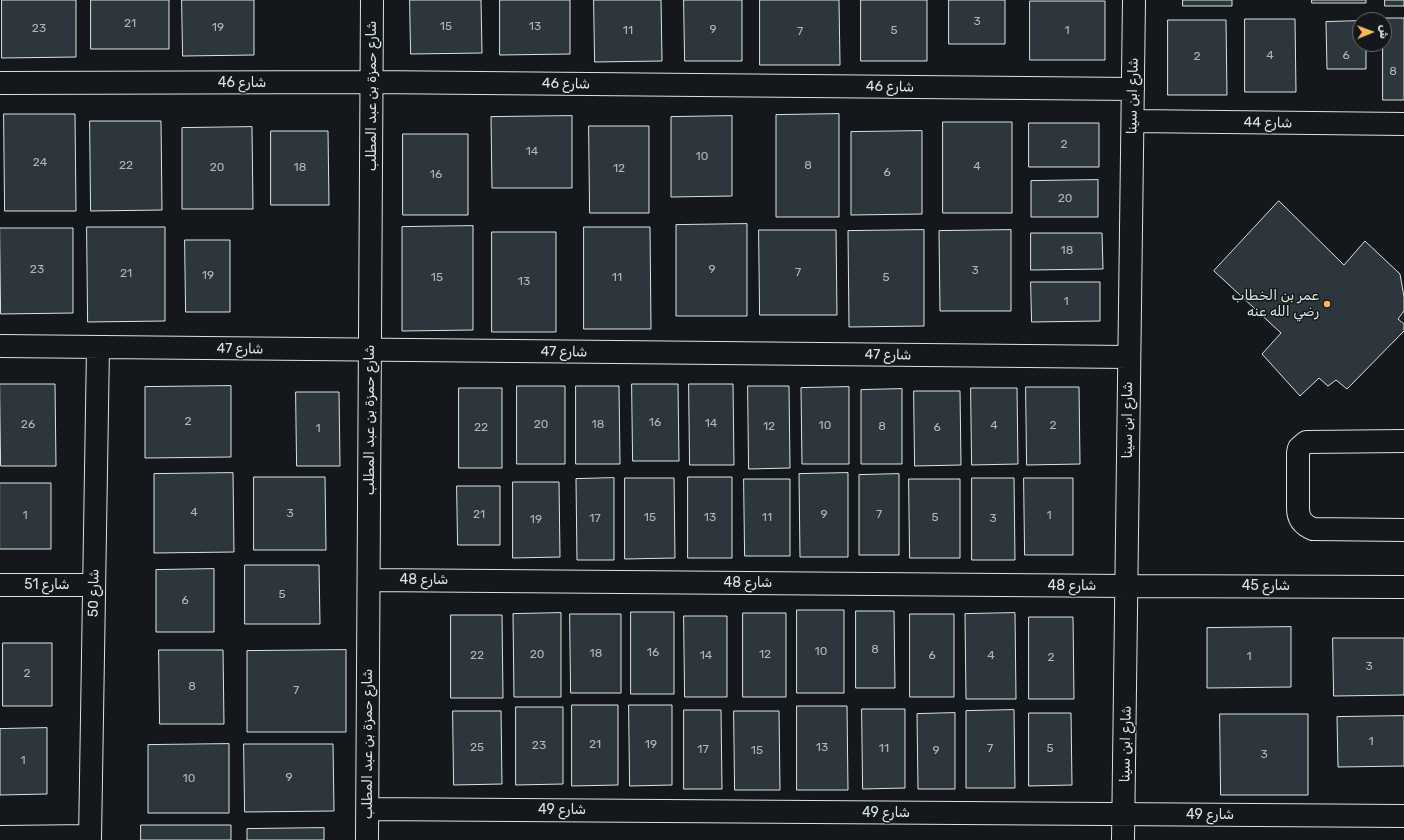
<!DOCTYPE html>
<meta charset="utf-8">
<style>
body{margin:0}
#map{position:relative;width:1404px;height:840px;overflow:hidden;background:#14181c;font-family:Rubik,Vazirmatn,sans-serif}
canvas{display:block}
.north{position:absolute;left:1352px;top:12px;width:40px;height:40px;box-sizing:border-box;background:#14181c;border:1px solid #626a69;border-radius:50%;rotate:89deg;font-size:11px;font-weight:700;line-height:16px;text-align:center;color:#d8e6dc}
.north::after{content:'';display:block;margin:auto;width:14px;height:18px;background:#ffb74d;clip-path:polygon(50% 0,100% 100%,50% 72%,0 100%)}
</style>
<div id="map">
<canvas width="1404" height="840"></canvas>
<div class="north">ش</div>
</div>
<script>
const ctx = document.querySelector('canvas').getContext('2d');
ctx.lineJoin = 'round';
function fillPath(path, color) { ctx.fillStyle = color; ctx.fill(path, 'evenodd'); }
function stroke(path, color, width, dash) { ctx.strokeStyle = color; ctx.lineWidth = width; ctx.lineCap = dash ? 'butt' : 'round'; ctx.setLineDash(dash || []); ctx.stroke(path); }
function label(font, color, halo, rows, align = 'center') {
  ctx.font = font + ' Rubik,Vazirmatn,sans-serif'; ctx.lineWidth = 3; ctx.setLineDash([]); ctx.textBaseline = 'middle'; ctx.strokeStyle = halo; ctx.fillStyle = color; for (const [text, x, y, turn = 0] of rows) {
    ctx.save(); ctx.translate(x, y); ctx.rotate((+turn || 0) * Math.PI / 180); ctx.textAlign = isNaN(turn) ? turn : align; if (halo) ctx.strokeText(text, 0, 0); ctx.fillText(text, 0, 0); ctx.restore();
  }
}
const building = new Path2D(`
 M 2,0 L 76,0 L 76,57 L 2,58 Z
 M 91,0 L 169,0 L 169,49 L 91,49 Z
 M 182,0 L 254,0 L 254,55 L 183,56 Z
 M 410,0 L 481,0 L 482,53 L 411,54 Z
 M 500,0 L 570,0 L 570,54 L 500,55 Z
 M 594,0 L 661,0 L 662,61 L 595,62 Z
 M 684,0 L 742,0 L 742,61 L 685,61 Z
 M 760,0 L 839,0 L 840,65 L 760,65 Z
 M 861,0 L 927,0 L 927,61 L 861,61 Z
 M 949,0 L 1005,0 L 1005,44 L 949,44 Z
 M 1183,0 L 1232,0 L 1232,6 L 1183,6 Z
 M 1312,0 L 1366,0 L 1366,3 L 1312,3 Z
 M 1385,0 L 1404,0 L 1404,6 L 1385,6 Z
 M 1030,1 L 1105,1 L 1105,60 L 1030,60 Z
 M 1383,18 L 1404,18 L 1404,100 L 1383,100 Z
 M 1245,19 L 1295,19 L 1296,92 L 1245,92 Z
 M 1168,20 L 1226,20 L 1227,95 L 1168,95 Z
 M 1360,21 L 1360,44 L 1366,44 L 1366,69 L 1327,69 L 1326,22 Z
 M 4,114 L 75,114 L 76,211 L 5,211 Z
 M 839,114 L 839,217 L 776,217 L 776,115 Z
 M 572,116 L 572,188 L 492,188 L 491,117 Z
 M 732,116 L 732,196 L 671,197 L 671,117 Z
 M 90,121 L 161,121 L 162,210 L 91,211 Z
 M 943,122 L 1012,122 L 1012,213 L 943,213 Z
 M 1029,123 L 1099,123 L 1099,167 L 1029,167 Z
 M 589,126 L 649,126 L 649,213 L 590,213 Z
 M 252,127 L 253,209 L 182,209 L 182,128 Z
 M 271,131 L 328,131 L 329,205 L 271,205 Z
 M 922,131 L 922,214 L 851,215 L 851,132 Z
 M 403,134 L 468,134 L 468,215 L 403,215 Z
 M 1098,180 L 1098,217 L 1031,217 L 1031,181 Z
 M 1279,201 L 1344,265 L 1365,241 L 1400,274 L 1404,297 L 1404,311 L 1398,319 L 1404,324 L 1404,331 L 1347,389 L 1336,380 L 1328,386 L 1319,378 L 1300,396 L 1262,354 L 1281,333 L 1214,271 Z
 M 747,224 L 747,316 L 676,316 L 676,225 Z
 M 473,226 L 473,330 L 402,331 L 402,227 Z
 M 87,227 L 165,227 L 165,321 L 88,322 Z
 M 584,227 L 650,227 L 651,329 L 584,329 Z
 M 0,228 L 73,228 L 73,313 L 1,314 Z
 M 759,230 L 836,230 L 837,315 L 760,315 Z
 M 924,230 L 924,326 L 849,327 L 848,231 Z
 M 1011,230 L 1011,311 L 940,311 L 939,231 Z
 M 492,232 L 556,232 L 556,332 L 492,332 Z
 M 1031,233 L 1102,233 L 1103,269 L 1031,270 Z
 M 185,240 L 230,240 L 230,312 L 186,312 Z
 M 1031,282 L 1100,282 L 1100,321 L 1032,322 Z
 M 0,384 L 55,384 L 56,466 L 1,466 Z
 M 632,384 L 678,384 L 679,461 L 633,461 Z
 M 689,384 L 733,384 L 734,465 L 690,465 Z
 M 231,386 L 231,457 L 145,458 L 145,387 Z
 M 517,386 L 565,386 L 565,464 L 517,464 Z
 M 576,386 L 619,386 L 620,464 L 576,464 Z
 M 748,386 L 789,386 L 790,468 L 749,469 Z
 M 849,387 L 849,464 L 802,464 L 801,388 Z
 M 1026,387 L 1079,387 L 1080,464 L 1027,465 Z
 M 459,388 L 502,388 L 502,468 L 459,468 Z
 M 971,388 L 1017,388 L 1018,464 L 972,465 Z
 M 902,389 L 902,464 L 861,464 L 861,390 Z
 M 914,391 L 960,391 L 961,465 L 915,466 Z
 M 296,392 L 339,392 L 340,466 L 297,466 Z
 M 233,473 L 234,552 L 154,553 L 154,474 Z
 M 848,473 L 848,557 L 800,557 L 799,474 Z
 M 899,474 L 899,555 L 859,555 L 859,475 Z
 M 254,477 L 325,477 L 326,550 L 254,550 Z
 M 688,477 L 732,477 L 732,558 L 688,558 Z
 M 614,478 L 614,560 L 577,560 L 576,479 Z
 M 625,478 L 674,478 L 675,558 L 625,559 Z
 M 972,478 L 1014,478 L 1015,560 L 972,560 Z
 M 1024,478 L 1073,478 L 1073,555 L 1025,555 Z
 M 744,479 L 790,479 L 790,556 L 745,556 Z
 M 909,479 L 960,479 L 960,558 L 910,558 Z
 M 513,482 L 559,482 L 560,557 L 513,558 Z
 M 0,483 L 51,483 L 51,549 L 0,549 Z
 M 457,486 L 500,486 L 500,545 L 458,545 Z
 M 245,565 L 319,565 L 320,624 L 245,624 Z
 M 214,569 L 214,632 L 156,632 L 156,570 Z
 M 797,610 L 844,610 L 844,693 L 797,693 Z
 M 856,611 L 894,611 L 895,688 L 856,688 Z
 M 631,612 L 674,612 L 674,694 L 631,694 Z
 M 561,613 L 561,697 L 514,697 L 513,614 Z
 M 743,613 L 786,613 L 786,697 L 743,697 Z
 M 1015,613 L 1016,699 L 966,699 L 965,614 Z
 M 570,614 L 621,614 L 621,693 L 571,693 Z
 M 910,614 L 954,614 L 954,697 L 910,697 Z
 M 451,615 L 502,615 L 503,698 L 451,698 Z
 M 684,616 L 727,616 L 727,697 L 685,697 Z
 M 1029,617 L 1073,617 L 1074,699 L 1029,699 Z
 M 1291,627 L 1291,687 L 1207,688 L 1207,628 Z
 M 1333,638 L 1404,638 L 1404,695 L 1334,696 Z
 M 3,643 L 52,643 L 52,706 L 3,706 Z
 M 159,650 L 223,650 L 224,724 L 160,724 Z
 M 346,650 L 346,732 L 247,732 L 247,651 Z
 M 572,705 L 618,705 L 618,785 L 572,786 Z
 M 629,705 L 672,705 L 672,785 L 630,786 Z
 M 797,706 L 847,706 L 848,790 L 797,790 Z
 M 516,707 L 563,707 L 563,784 L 516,785 Z
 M 862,709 L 905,709 L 905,788 L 863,789 Z
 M 684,710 L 721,710 L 722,789 L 684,789 Z
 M 1014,710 L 1015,788 L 966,788 L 966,711 Z
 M 453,711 L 501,711 L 502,784 L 454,785 Z
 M 734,711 L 779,711 L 780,790 L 735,790 Z
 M 955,713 L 955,789 L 918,789 L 917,714 Z
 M 1029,713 L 1071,713 L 1072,785 L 1029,786 Z
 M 1220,714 L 1308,714 L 1308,795 L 1221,795 Z
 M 1404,716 L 1404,766 L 1338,767 L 1337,717 Z
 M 47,728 L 47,794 L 0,795 L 0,729 Z
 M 229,744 L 229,813 L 148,813 L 148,745 Z
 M 244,744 L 333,744 L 334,811 L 245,812 Z
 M 141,825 L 231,825 L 231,840 L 141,840 Z
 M 324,828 L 324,840 L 247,840 L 247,829 Z`);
const minor = new Path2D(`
 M 0,83 L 372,82 L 1133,89
 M 1133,121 L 1404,124
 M 0,346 L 1129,357
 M 1404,441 L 1306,442 L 1299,448 L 1298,453 L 1298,508 C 1298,519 1303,525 1313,529 L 1404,530
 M 369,580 L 1127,586 L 1404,587
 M 0,585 L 94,585
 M 368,809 L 1404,816
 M 0,837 L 90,836
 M 90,840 L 98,347
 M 367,840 L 372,0
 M 1123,840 L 1134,0`);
const markers = [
 [1327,304,4,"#ffb74d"]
];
const numberNames = [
 ["3",977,22],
 ["21",130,24],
 ["15",446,27],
 ["13",535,27],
 ["19",218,28],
 ["23",39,29],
 ["9",713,30],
 ["11",628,31],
 ["5",894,31],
 ["1",1067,31],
 ["7",800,32],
 ["4",1270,56],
 ["6",1346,56],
 ["2",1197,57],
 ["8",1393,72],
 ["2",1064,145],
 ["14",532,152],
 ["10",702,157],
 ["24",40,163],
 ["22",126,166],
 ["8",808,166],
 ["4",977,167],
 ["20",217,168],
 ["18",300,168],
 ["12",619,169],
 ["6",887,173],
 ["16",436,175],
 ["20",1065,199],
 ["18",1067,251],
 ["23",37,270],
 ["9",712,270],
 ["3",975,271],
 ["7",798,273],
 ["21",126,274],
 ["19",208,276],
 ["15",437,278],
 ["11",617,278],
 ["5",886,278],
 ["13",524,282],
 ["1",1066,302],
 ["2",188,422],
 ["16",655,423],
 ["14",711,424],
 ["26",28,425],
 ["20",541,425],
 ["18",598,425],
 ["10",825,426],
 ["4",994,426],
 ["2",1053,426],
 ["12",769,427],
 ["8",882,427],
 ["22",481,428],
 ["6",937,428],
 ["1",318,429],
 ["4",194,513],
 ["3",290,514],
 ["21",479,515],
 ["9",824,515],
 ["7",879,515],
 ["1",25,516],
 ["1",1049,516],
 ["15",650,518],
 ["13",710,518],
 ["11",767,518],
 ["5",935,518],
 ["17",595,519],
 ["3",993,519],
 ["19",536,520],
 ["5",282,595],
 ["6",185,601],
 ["8",875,650],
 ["10",821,652],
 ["16",653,653],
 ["18",596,654],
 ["20",537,655],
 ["12",765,655],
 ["22",477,656],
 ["14",706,656],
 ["6",932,656],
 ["4",991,656],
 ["1",1249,657],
 ["2",1051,658],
 ["3",1369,667],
 ["2",27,674],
 ["8",192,687],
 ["7",296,691],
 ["1",1371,742],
 ["21",595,745],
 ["19",651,745],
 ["23",539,746],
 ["25",477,748],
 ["13",822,748],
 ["11",884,749],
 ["7",990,749],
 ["5",1050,749],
 ["17",703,750],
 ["15",757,751],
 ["9",936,751],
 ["3",1264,755],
 ["1",23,761],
 ["9",289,778],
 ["10",189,779]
];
const streetNames = [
 ["شارع 46",242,83],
 ["شارع 46",566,84,1],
 ["شارع 46",890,87,1],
 ["شارع حمزة بن عبد المطلب",372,96,-90],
 ["شارع ابن سينا",1133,96,-89],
 ["شارع 44",1268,123,1],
 ["شارع 47",240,349,1],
 ["شارع 47",564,352,1],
 ["شارع 47",888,355,1],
 ["شارع حمزة بن عبد المطلب",370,420,-90],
 ["شارع ابن سينا",1128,420,-90],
 ["شارع 48",424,580],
 ["شارع 48",748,583],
 ["شارع 51",47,585],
 ["شارع 48",1072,586],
 ["شارع 45",1266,586],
 ["شارع 50",94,593,-89],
 ["شارع حمزة بن عبد المطلب",368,744,-90],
 ["شارع ابن سينا",1126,744,-89],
 ["شارع 49",562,810],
 ["شارع 49",886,813],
 ["شارع 49",1210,815]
];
const poiNames = [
 ["عمر بن الخطاب",1319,296],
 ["رضي الله عنه",1319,312]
];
fillPath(building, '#2c363c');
stroke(building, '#d8e6dc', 1);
stroke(minor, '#d8e6dc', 24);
stroke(minor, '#14181c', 22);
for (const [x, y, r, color] of markers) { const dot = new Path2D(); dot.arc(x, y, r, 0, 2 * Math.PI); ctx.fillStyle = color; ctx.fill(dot); stroke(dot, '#14181c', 1.5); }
label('12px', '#adbab4', null, numberNames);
label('14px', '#d8e6dc', '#14181c', streetNames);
label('14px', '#d8e6dc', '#14181c', poiNames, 'right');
</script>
